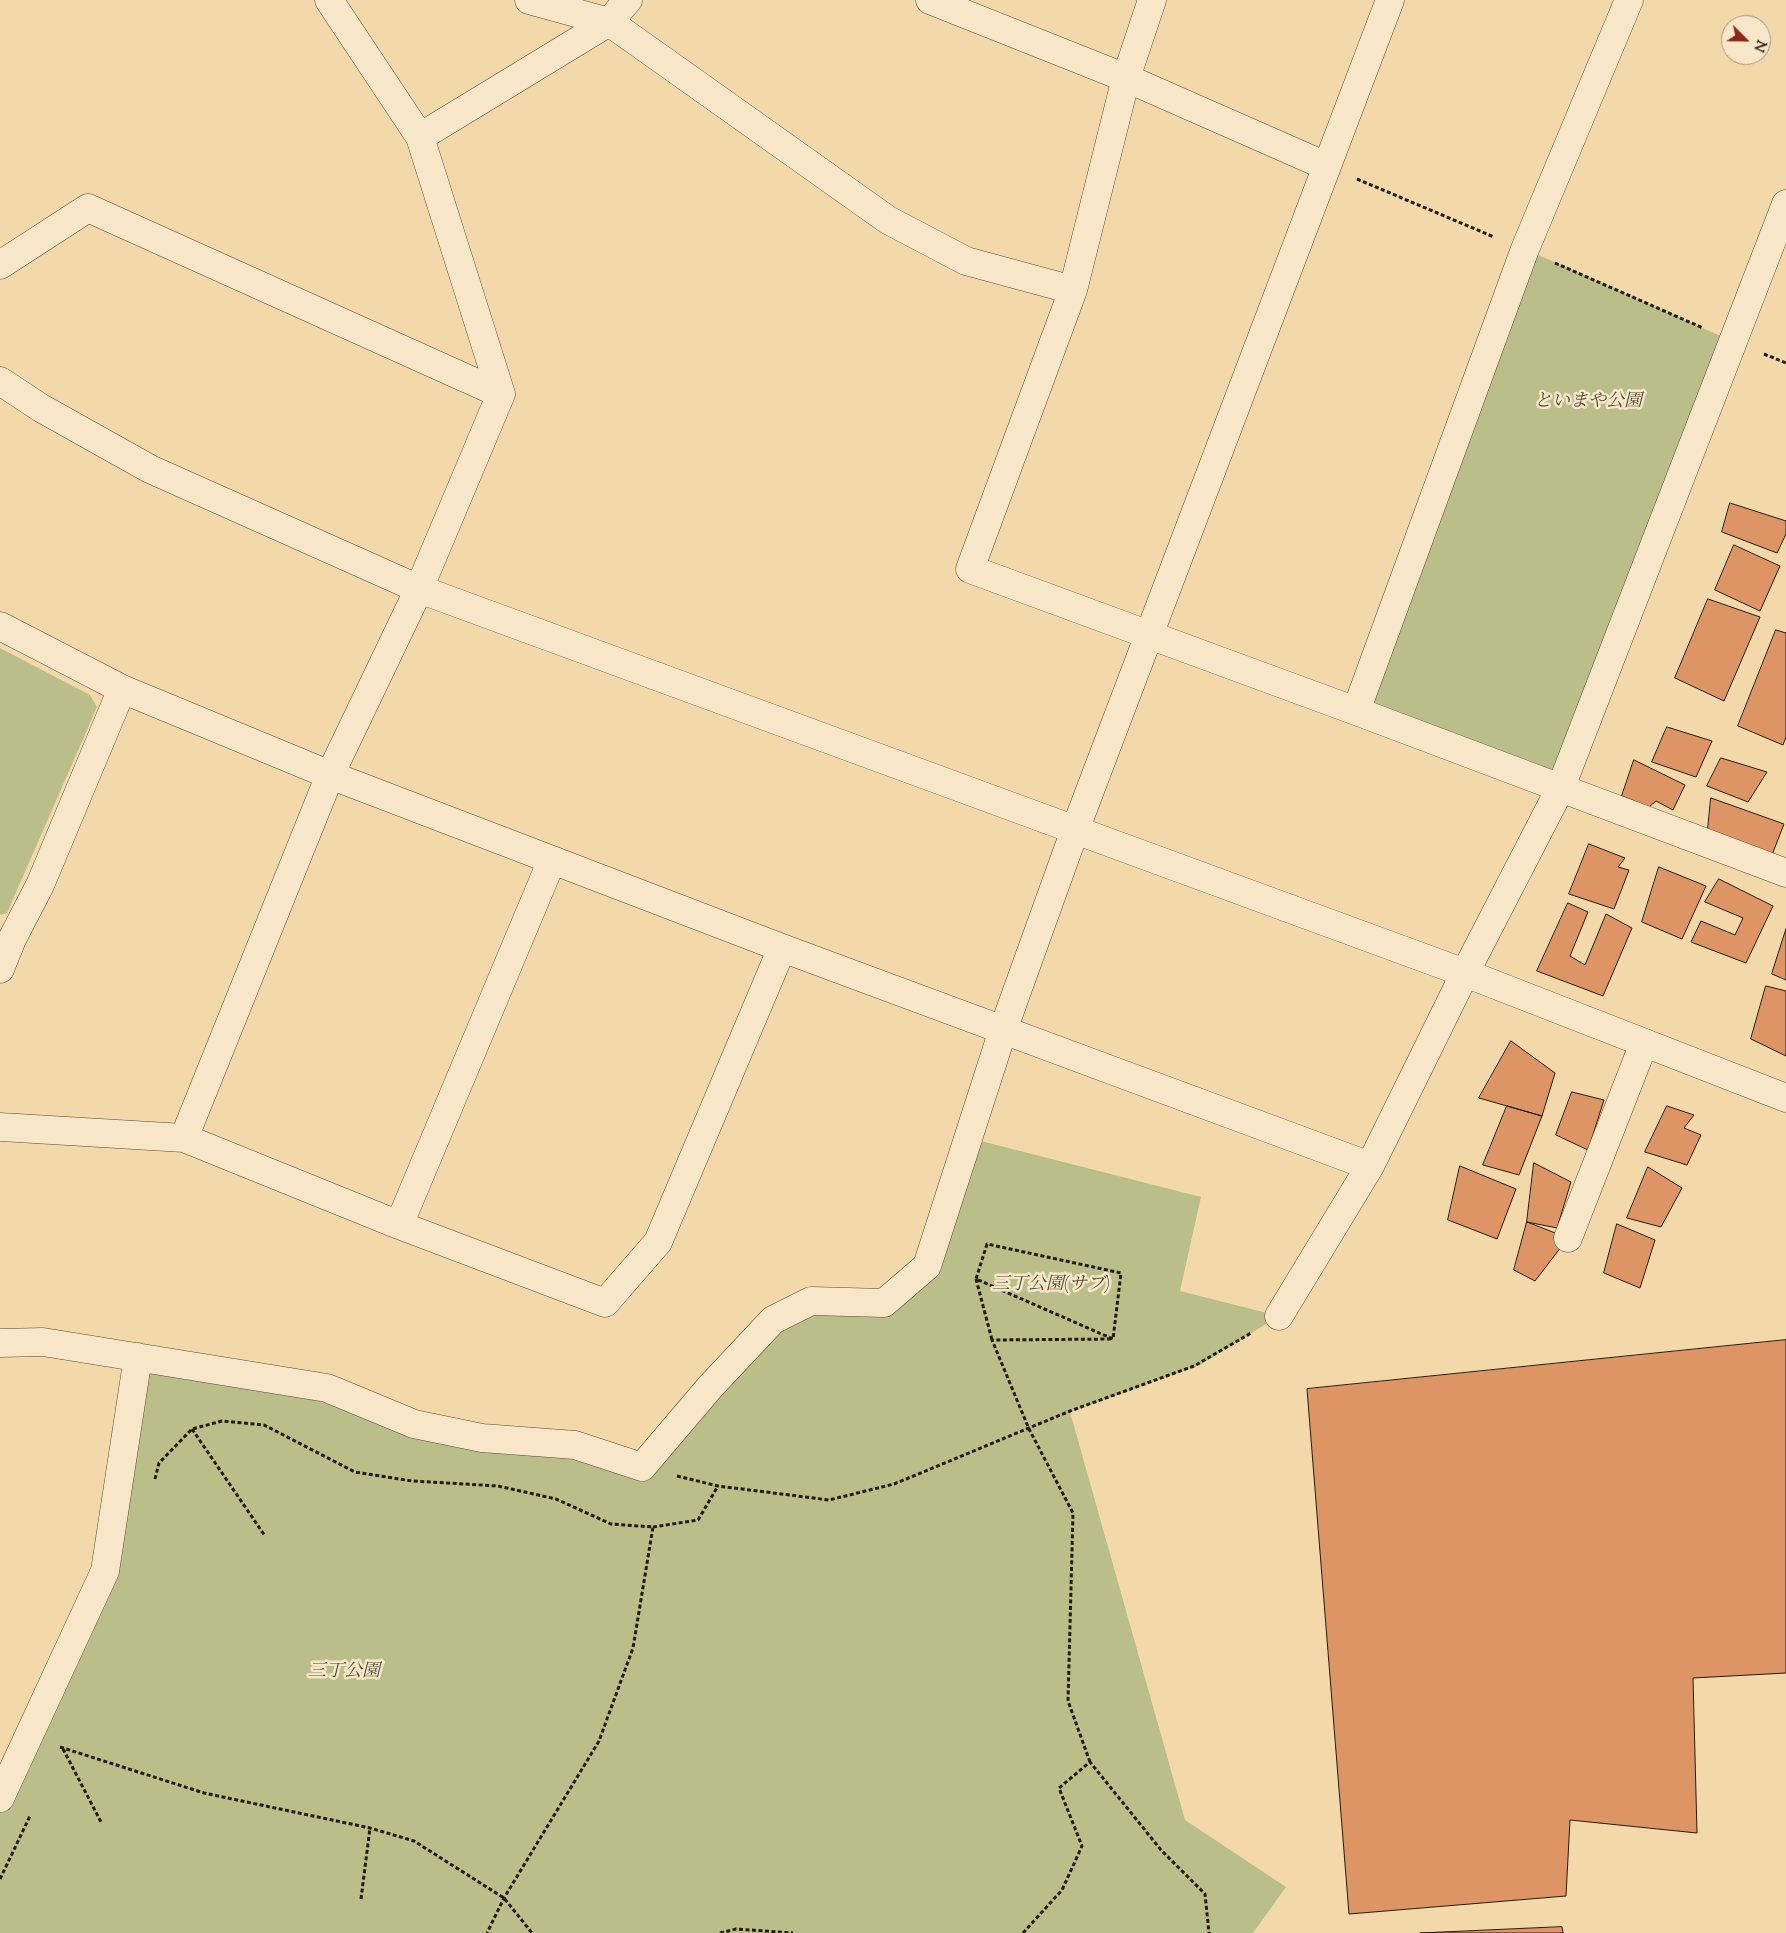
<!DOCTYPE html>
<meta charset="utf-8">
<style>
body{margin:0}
#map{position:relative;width:1786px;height:1933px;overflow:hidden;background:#f3d8aa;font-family:"Sorts Mill Goudy",serif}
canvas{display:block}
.north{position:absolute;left:1721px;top:15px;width:50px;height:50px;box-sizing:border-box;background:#f7e6c8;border:1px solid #a3957f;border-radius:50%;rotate:113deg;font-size:14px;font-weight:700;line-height:20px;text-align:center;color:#241b11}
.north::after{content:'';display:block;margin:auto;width:18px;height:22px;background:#8f2418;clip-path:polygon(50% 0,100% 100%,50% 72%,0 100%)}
</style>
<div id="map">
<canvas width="1786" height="1933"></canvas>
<div class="north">N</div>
</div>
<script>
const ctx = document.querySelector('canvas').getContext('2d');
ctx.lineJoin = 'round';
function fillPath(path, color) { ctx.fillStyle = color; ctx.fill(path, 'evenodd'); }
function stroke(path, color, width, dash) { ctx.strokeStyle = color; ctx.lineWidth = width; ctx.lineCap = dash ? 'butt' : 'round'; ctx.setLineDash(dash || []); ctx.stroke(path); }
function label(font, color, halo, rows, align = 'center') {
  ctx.font = font + ' "Sorts Mill Goudy","Noto Serif JP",serif'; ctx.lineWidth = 5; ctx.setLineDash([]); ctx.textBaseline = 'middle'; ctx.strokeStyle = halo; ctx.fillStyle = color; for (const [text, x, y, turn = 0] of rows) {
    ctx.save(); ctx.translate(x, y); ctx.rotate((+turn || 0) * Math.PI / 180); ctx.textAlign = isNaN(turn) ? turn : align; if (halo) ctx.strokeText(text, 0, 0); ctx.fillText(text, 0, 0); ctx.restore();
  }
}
const green = new Path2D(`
 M 1525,249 L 1732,341 L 1561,787 L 1356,711 Z
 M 0,648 L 90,695 L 97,707 L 7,913 L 0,915 Z
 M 969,1138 L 1201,1197 L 1180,1291 L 1279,1316 L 1200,1365 L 1070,1412 L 1185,1820 L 1286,1887 L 1253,1933 L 0,1933 L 0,1798 L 105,1571 L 138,1357 L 227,1372 L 414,1424 L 642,1467 L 773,1320 L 884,1303 L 926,1266 Z`);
const building = new Path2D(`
 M 1730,503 L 1786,521 L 1786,534 L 1777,553 L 1722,532 Z
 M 1734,545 L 1780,566 L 1760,611 L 1715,590 Z
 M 1708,599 L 1760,617 L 1724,701 L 1675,678 Z
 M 1776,630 L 1786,633 L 1786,737 L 1783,745 L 1738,726 Z
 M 1667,727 L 1712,741 L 1696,777 L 1652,762 Z
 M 1721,758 L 1767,772 L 1748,802 L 1707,786 Z
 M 1634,760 L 1685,785 L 1673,810 L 1656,801 L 1649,807 L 1622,796 Z
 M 1711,798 L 1784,824 L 1772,855 L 1708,829 Z
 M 1589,844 L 1625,858 L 1618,867 L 1629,870 L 1614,909 L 1569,894 Z
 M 1659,867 L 1706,886 L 1682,939 L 1642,922 Z
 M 1719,879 L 1773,906 L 1746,963 L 1691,942 L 1701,921 L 1735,935 L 1743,918 L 1705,902 Z
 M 1568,903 L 1588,912 L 1570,956 L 1585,965 L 1606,914 L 1632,928 L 1603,996 L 1537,971 Z
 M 1786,929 L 1786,980 L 1772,974 Z
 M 1766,986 L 1786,991 L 1786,1056 L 1751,1039 Z
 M 1511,1041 L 1555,1073 L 1542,1116 L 1479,1098 Z
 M 1572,1092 L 1604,1100 L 1588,1150 L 1556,1135 Z
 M 1507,1106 L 1542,1116 L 1519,1175 L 1483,1165 Z
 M 1667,1106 L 1694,1115 L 1684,1128 L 1701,1135 L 1687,1165 L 1645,1152 Z
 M 1534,1163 L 1571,1182 L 1557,1228 L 1527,1222 Z
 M 1460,1166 L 1516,1189 L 1497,1239 L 1448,1220 Z
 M 1648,1167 L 1682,1188 L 1661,1227 L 1627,1218 Z
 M 1527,1222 L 1568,1238 L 1535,1281 L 1514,1270 Z
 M 1617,1224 L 1655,1240 L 1640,1288 L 1604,1273 Z
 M 1786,1340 L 1786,1673 L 1693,1678 L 1697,1833 L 1570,1820 L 1566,1896 L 1349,1914 L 1307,1389 Z
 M 1562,1927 L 1563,1933 L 1420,1933 Z`);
const path = new Path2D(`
 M 1357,179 L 1494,237
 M 1555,263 L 1703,328
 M 1764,354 L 1786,363
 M 976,1279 L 992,1340
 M 192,1429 L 265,1536
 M 677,1476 L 718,1486 L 829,1500 L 894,1484 L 1070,1411 L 1194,1366 L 1251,1333
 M 155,1479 L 159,1463 L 192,1429 L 222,1421 L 264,1425 L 355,1472 L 412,1481 L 498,1486 L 556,1499 L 611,1524 L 653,1527 L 633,1648 L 599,1741 L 504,1898 L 487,1933
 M 653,1527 L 698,1520 L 718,1486
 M 60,1747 L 204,1793 L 370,1828 L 414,1841 L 504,1898 L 532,1933
 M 63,1749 L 101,1822
 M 1090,1762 L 1068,1701 L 1073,1513 L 1029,1429 L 992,1340 L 1113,1339 L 976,1279 L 987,1244 L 1121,1273 L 1113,1339
 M 0,1879 L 30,1816
 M 361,1899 L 370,1828
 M 720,1933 L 736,1929 L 793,1933
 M 1023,1933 L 1062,1890 L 1082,1846 L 1059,1788 L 1090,1762 L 1161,1850 L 1205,1894 L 1209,1933`);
const minor = new Path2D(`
 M 329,0 L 420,137 L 501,394
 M 529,0 L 609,22 L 888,220 L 966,261 L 1073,290
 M 930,0 L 1126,78 L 1326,166
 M 1152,0 L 1126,78 L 1073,290 L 970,569 L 1356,711 L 1786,873
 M 420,137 L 609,22 L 628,0
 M 0,265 L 88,208 L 501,394 L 419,589 L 330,775 L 184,1138
 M 0,626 L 122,689 L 330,775 L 782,948 L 1370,1166
 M 1356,711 L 1525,249 L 1629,0
 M 0,969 L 12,939 L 40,885 L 122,689
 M 0,1127 L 184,1138 L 399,1225 L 552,860
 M 399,1225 L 605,1303 L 658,1242 L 782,948
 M 1568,1238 L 1644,1043
 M 1279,1316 L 1370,1166 L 1465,973 L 1561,787 L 1786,204
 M 0,1343 L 43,1342 L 327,1388 L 414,1424 L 482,1438 L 575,1445 L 642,1467 L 710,1387 L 773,1320 L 811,1301 L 884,1303 L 927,1266 L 1003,1030 L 1075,830 L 1390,0
 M 0,1798 L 105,1571 L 138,1357`);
const tertiary = new Path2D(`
 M 0,381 L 41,408 L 150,469 L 419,589 L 1465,973 L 1786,1098`);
const parkNames = [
 ["といまや公園",1588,403],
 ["三丁公園(サブ)",1051,1286],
 ["三丁公園",344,1673]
];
fillPath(green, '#babf89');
fillPath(building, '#dd9566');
stroke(building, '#241b11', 1);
stroke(minor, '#584a37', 29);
stroke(tertiary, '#584a37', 29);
stroke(path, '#241b11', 3, [4, 2.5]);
stroke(minor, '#f7e6c8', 28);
stroke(tertiary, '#f7e6c8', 28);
label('italic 18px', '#514c35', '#f7e6c8', parkNames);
</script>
